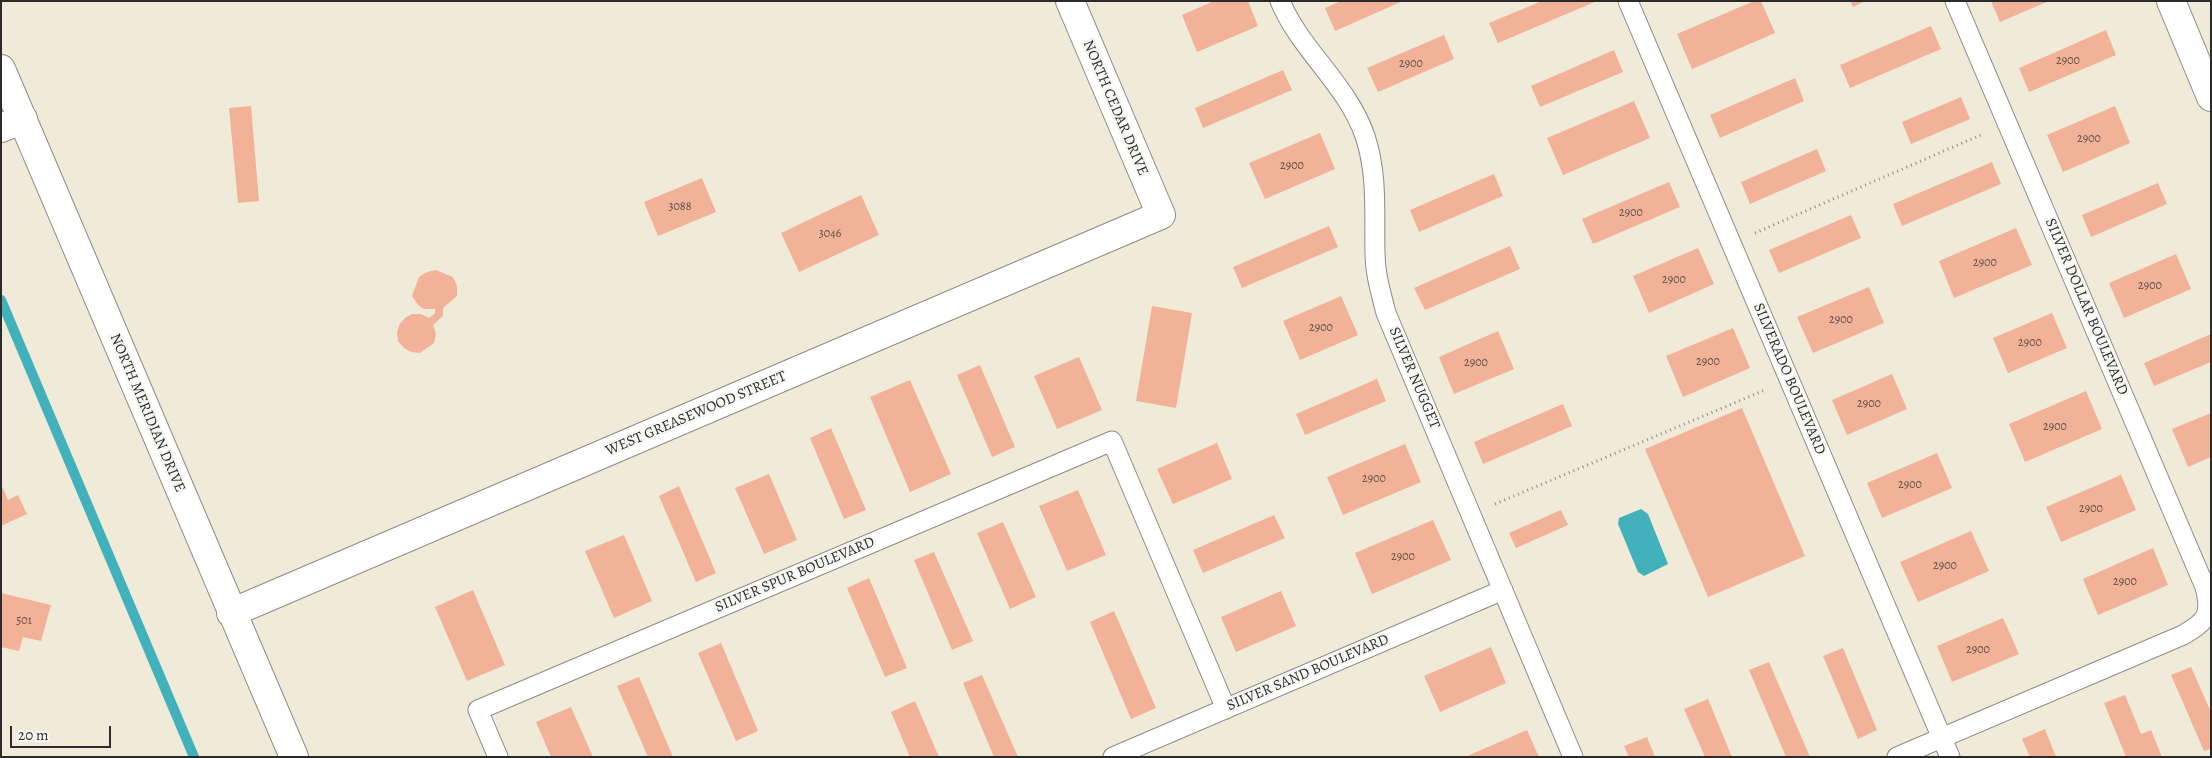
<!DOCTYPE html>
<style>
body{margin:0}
#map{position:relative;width:2212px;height:758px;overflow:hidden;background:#f0ebd8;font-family:Alegreya,serif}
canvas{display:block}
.frame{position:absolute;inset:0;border:2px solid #2b2b2b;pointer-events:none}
.scale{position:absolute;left:10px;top:726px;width:101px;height:22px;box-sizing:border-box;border:2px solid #2b2b2b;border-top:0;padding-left:6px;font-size:15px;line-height:18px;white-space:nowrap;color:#2b2b2b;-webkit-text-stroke:4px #f6f6f2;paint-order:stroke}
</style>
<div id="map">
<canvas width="2212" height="758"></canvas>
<div class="frame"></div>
<div class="scale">20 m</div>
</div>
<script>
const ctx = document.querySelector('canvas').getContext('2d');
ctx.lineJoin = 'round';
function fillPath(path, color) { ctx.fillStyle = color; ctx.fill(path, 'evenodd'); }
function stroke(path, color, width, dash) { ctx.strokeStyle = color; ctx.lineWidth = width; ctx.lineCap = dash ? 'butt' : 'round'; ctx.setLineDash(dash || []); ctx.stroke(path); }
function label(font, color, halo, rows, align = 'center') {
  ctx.font = font + ' Alegreya,serif'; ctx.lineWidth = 5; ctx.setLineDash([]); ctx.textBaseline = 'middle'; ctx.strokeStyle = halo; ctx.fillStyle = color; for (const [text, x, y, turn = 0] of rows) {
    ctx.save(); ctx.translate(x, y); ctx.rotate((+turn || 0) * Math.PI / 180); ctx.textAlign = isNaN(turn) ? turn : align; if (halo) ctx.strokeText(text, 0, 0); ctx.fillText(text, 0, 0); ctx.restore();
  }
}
const water = new Path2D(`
 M 1641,509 L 1648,514 L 1668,564 L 1644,576 L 1638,572 L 1618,524 L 1619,518 Z`);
const stream = new Path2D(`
 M 1,300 L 194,757`);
const building = new Path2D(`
 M 1214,1 L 1248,1 L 1258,26 L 1197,52 L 1182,15 Z
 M 1341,1 L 1403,1 L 1335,31 L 1325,8 Z
 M 1542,1 L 1597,1 L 1498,43 L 1489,23 Z
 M 1754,1 L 1761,1 L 1775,33 L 1692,69 L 1677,34 Z
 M 1850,1 L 1865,1 L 1853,7 Z
 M 1991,1 L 2049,1 L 2000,22 Z
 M 1931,26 L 1941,49 L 1850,88 L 1840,65 Z
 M 2106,30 L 2116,55 L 2029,92 L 2019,68 Z
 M 1444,35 L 1454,59 L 1378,92 L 1367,68 Z
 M 1614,50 L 1623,72 L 1540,107 L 1531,86 Z
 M 1283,70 L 1292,90 L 1203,128 L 1195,108 Z
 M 1795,78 L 1804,101 L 1720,138 L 1710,115 Z
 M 1961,97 L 1970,119 L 1911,144 L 1902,122 Z
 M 1634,101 L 1650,138 L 1563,175 L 1547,138 Z
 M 251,106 L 259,201 L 238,203 L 229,108 Z
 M 2115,106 L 2130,143 L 2063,172 L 2047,135 Z
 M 1320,133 L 1335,169 L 1265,199 L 1249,163 Z
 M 1817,149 L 1826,171 L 1750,204 L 1741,182 Z
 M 1992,162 L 2001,184 L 1902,226 L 1893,204 Z
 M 1494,174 L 1503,196 L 1419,232 L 1410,210 Z
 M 702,178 L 716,212 L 658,236 L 644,202 Z
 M 1669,182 L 1680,207 L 1593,244 L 1582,219 Z
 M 2158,183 L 2167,204 L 2091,237 L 2082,215 Z
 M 861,195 L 879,235 L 799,272 L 781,233 Z
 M 1851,215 L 1861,238 L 1779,273 L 1769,250 Z
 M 1329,226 L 1338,247 L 1242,288 L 1233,267 Z
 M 2016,228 L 2032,265 L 1954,298 L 1939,261 Z
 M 1510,246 L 1520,269 L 1425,310 L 1414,288 Z
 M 1698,248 L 1714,284 L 1649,313 L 1633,276 Z
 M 2176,254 L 2191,289 L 2124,318 L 2109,283 Z
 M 436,270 L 453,277 L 457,286 L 457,296 L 443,308 L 443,316 L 433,325 L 436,334 L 434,343 L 420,353 L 411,352 L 404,348 L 398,341 L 397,333 L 399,325 L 405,318 L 412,314 L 421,314 L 429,318 L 435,313 L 435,309 L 424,309 L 418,305 L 412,296 L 419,277 L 427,272 Z
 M 1869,287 L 1884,323 L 1813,353 L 1797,317 Z
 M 1341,296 L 1358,335 L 1300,360 L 1283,321 Z
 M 1152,306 L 1192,313 L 1176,408 L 1136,401 Z
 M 2052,313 L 2067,348 L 2008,373 L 1993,338 Z
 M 1733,328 L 1750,368 L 1683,397 L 1666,356 Z
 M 1498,331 L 1514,369 L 1454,394 L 1439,357 Z
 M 2211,334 L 2211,362 L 2154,386 L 2144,363 Z
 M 1079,357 L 1102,410 L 1057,429 L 1034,376 Z
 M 980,365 L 1015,447 L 992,457 L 957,375 Z
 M 1892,374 L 1907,409 L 1847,435 L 1832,400 Z
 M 1377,379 L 1386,401 L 1305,435 L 1296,414 Z
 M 910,380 L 951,474 L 910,492 L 870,397 Z
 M 2086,391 L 2102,429 L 2025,462 L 2009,424 Z
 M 1563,404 L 1572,426 L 1483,464 L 1474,442 Z
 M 1742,408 L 1805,556 L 1708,597 L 1645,449 Z
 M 2211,413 L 2211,457 L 2188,467 L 2172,429 Z
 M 831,428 L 866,510 L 844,519 L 810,438 Z
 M 1217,443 L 1232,479 L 1173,504 L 1157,469 Z
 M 1405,444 L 1421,482 L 1343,515 L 1327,477 Z
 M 1937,453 L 1952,488 L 1882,518 L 1867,483 Z
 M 769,474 L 797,540 L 764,554 L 735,488 Z
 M 2121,475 L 2136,510 L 2061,542 L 2046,507 Z
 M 1,484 L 8,500 L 18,495 L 27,514 L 1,526 Z
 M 679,486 L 716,573 L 696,582 L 659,496 Z
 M 1078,490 L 1106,555 L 1067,571 L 1039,506 Z
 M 1561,510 L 1568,525 L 1516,548 L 1509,533 Z
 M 1274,515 L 1285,538 L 1203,573 L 1193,550 Z
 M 1433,520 L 1451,560 L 1372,594 L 1355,553 Z
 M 1003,522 L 1036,597 L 1010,609 L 977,533 Z
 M 1971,531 L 1989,571 L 1918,602 L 1900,562 Z
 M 624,535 L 652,601 L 614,618 L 585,551 Z
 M 2153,548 L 2168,585 L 2098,615 L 2083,579 Z
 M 934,552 L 973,641 L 952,650 L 914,560 Z
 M 869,578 L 907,668 L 885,677 L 847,588 Z
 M 473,590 L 505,665 L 467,681 L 435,607 Z
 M 1281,591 L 1296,626 L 1236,652 L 1221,617 Z
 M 1,593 L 51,605 L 41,641 L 23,637 L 19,651 L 1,647 Z
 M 1114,611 L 1156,708 L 1131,719 L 1090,622 Z
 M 2003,618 L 2019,654 L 1952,682 L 1937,646 Z
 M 721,643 L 758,731 L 736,741 L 698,653 Z
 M 1491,647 L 1506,683 L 1440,712 L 1424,676 Z
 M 1843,648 L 1877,730 L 1858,739 L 1823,656 Z
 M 1769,662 L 1810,757 L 1786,757 L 1749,670 Z
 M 2191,667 L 2211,712 L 2211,749 L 2204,751 L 2171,675 Z
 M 982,675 L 1018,757 L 994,757 L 963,683 Z
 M 639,677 L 673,757 L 648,757 L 617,686 Z
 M 2125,695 L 2141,734 L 2151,730 L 2162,757 L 2126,757 L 2104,703 Z
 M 1708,699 L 1732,757 L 1705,757 L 1684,709 Z
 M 915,701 L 939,757 L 910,757 L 891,712 Z
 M 571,707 L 593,757 L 551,757 L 536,722 Z
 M 2045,729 L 2056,757 L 2030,757 L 2022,739 Z
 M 1527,730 L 1539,757 L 1465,757 Z
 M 1647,737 L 1655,757 L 1629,757 L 1624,746 Z`);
const path = new Path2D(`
 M 1755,233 L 1983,134
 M 1495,504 L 1765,390`);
const service = new Path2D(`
 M 1280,1 C 1301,51 1347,84 1365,136 C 1378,175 1374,213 1375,253 C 1375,274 1381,293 1386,313 L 1573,757
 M 1628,1 L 1950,757
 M 498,757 L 478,710 L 1112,441 L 1226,709
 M 1113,757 L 1503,590
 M 1897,757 L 2183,635 C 2207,621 2212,615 2205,587 L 1955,1`);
const minor = new Path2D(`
 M 2171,1 L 2211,97
 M 1,128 L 23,119
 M 231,613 L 1161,215 L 1070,1`);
const tertiary = new Path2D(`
 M 1,69 L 294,757`);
const numberNames = [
 ["2900",2068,61],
 ["2900",1411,64],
 ["2900",2089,139],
 ["2900",1292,166],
 ["3088",680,207],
 ["2900",1631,213],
 ["3046",830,234],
 ["2900",1985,263],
 ["2900",1674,280],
 ["2900",2150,286],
 ["2900",1841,320],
 ["2900",1321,328],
 ["2900",2030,343],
 ["2900",1708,362],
 ["2900",1476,363],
 ["2900",1869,404],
 ["2900",2055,427],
 ["2900",1374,479],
 ["2900",1910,485],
 ["2900",2091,509],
 ["2900",1403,557],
 ["2900",1945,566],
 ["2900",2125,582],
 ["501",24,621],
 ["2900",1978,650]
];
const streetNames = [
 ["NORTH CEDAR DRIVE",1115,108,67],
 ["SILVER DOLLAR BOULEVARD",2086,307,67],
 ["SILVER NUGGET",1414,378,67],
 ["SILVERADO BOULEVARD",1789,379,67],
 ["NORTH MERIDIAN DRIVE",147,413,67],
 ["WEST GREASEWOOD STREET",696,414,-23],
 ["SILVER SPUR BOULEVARD",795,575,-23],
 ["SILVER SAND BOULEVARD",1308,673,-23]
];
fillPath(water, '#42b1bc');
stroke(stream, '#42b1bc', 10);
fillPath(building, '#f1b298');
stroke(service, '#8e8b82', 21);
stroke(minor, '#8e8b82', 30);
stroke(tertiary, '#8e8b82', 30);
stroke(path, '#8e8b82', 3, [1, 4]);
stroke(service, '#fff', 19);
stroke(minor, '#fff', 28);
stroke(tertiary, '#fff', 28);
label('12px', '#5c4d46', null, numberNames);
label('15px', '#2b2b2b', '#f6f6f2', streetNames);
</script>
